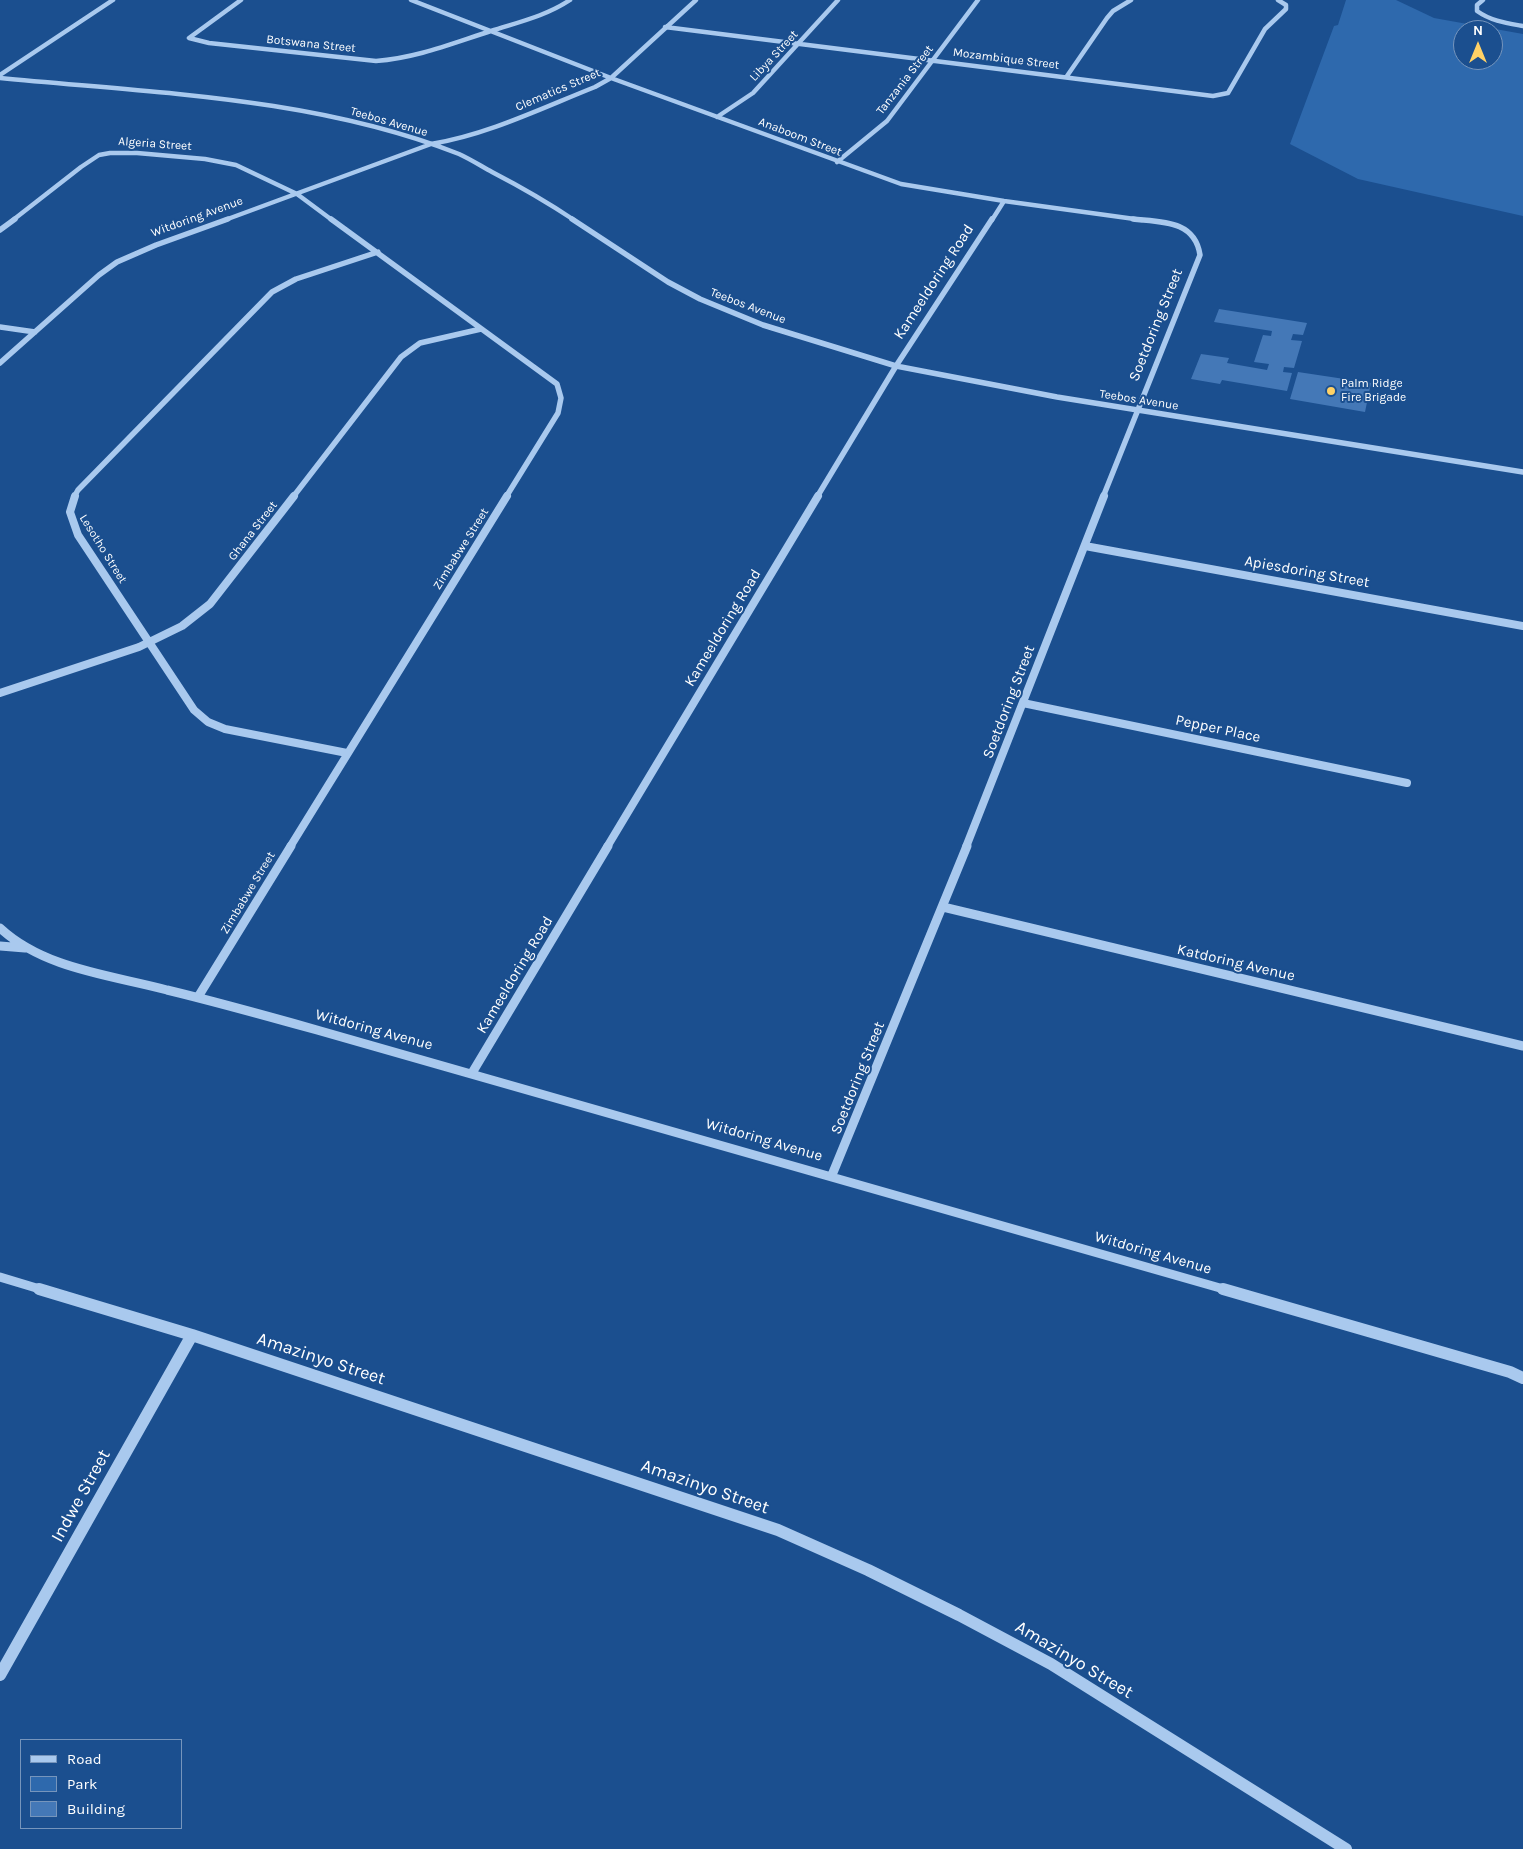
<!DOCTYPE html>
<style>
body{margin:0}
#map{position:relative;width:1523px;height:1849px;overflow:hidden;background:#1b4f8f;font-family:Karla,sans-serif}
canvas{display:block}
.legend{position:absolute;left:20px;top:1739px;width:162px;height:90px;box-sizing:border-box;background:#1b4f8f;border:1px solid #7695bc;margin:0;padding:6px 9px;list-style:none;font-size:15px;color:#fff}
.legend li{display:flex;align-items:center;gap:10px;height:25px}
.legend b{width:25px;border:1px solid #7695bc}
.north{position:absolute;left:1453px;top:20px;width:50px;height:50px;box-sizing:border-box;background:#1b4f8f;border:1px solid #7695bc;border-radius:50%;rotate:0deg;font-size:14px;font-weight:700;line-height:20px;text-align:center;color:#fff}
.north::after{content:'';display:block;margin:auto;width:18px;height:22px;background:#ffd166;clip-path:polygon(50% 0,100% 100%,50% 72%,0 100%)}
</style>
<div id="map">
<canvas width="1523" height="1849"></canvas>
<ul class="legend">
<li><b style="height:6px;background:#a9c9ee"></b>Road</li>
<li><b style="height:14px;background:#2e69ad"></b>Park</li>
<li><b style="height:14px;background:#4478b7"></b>Building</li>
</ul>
<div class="north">N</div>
</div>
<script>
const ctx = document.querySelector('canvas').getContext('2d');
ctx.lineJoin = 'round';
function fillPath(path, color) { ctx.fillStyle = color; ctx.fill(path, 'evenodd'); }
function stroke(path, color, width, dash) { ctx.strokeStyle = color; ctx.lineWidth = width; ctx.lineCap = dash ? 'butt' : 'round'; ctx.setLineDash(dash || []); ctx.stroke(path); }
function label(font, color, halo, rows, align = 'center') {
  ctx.font = font + ' Karla,sans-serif'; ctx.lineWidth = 4; ctx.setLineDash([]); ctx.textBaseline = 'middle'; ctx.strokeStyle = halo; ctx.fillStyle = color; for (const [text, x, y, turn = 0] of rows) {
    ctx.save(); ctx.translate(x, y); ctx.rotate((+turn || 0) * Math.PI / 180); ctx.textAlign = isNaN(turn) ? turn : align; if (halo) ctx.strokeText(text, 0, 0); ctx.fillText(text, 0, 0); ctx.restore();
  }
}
const green = new Path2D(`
 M 1346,0 L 1396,0 L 1434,18 L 1523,34 L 1523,216 L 1358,179 L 1290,144 L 1334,26 L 1338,25 ZM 1463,30 L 1493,30 L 1493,60 L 1463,60 Z`);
const building = new Path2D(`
 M 1219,309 L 1307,323 L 1303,335 L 1293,334 L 1291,340 L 1302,341 L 1294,368 L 1284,367 L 1283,372 L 1292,373 L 1287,391 L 1222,380 L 1220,384 L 1191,379 L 1201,354 L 1229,358 L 1227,363 L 1267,370 L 1269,364 L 1254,362 L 1263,335 L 1271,336 L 1272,331 L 1214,322 Z
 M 1298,372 L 1371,383 L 1365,412 L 1290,399 Z`);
const minorFar4 = new Path2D(`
 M 241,0 L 189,38 L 209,43 L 376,61 C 417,58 453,43 491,31 C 519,22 546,16 570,0
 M 411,0 L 611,78 L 901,184 L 1004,201 L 1142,220
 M 1483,0 L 1477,5 L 1477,11 C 1491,21 1506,23 1523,26
 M 665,27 L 1213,96 L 1228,93 L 1265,29 L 1286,9 L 1286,5 L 1278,0
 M 0,75 L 113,0
 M 1067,76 L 1107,18 L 1113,11 L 1131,0
 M 0,78 C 153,93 314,97 459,154 C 470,159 481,166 492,172 C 521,187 547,202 574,220
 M 717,117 L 753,93 L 838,0
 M 837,162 L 887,121 L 978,0
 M 13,220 L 81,167 L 99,155 L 110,153 L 137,153 L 205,159 L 236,165 L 297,194 L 332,220
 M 225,220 L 431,144 C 487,135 542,108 595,87 L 611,78 L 696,0
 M 992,220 L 1004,201`);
const minorFar3 = new Path2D(`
 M 331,219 L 557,384 L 561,398 L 558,413 L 506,497
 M 572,219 L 668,282 L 700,299 L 763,325 L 896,366 L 1057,397 L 1523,472
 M 0,230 L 15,219
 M 0,327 L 35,332
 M 0,363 L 99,275 L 117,262 L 156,245 L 228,219
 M 74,497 L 78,490 L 272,292 L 296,279 L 378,252
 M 293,497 L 401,357 L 420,343 L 481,329
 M 817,497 L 896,366 L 992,219
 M 1103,497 L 1200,255 C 1195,220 1161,222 1133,219`);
const minorFar2 = new Path2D(`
 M 75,496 L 70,512 L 78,535 L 194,710 L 208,722 L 225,729 L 347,753
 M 1085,546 L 1523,626
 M 0,693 L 139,647 L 182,626 L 210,604 L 294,496
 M 1023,703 L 1407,783
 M 290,847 L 507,496
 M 607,847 L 818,496
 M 966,847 L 1104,496`);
const minorFar1 = new Path2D(`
 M 943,907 L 1523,1046
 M 0,928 C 44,969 111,975 167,990 C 217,1002 267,1016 317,1030 C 621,1114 924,1202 1227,1290
 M 0,946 L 25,948
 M 198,997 L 291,846
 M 472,1073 L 608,846
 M 832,1175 L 967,846
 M 0,1277 L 43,1290`);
const minor = new Path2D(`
 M 39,1289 L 192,1335 L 778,1530 L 868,1570 L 959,1615 L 1051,1664 L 1346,1849
 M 1223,1289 L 1510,1372 L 1523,1378
 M 0,1675 L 192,1335`);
const markers = [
 [1331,391,5,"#ffd166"]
];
const farStreetnames = [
 ["Botswana Street",311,44,6],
 ["Libya Street",774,56,-47],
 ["Mozambique Street",1006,59,7],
 ["Tanzania Street",905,80,-52],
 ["Clematics Street",558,90,-23],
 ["Teebos Avenue",389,122,16],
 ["Anaboom Street",800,137,21],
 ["Algeria Street",155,144,4],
 ["Witdoring Avenue",197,217,-20],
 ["Teebos Avenue",748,306,21],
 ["Teebos Avenue",1139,400,9],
 ["Ghana Street",253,531,-52],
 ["Lesotho Street",103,549,58],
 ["Zimbabwe Street",461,549,-58],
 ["Zimbabwe Street",248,893,-59]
];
const farPoinames = [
 ["Palm Ridge",1341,384],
 ["Fire Brigade",1341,398]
];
const streetNames = [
 ["Kameeldoring Road",934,282,-57],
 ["Soetdoring Street",1156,325,-68],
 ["Apiesdoring Street",1307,572,10],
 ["Kameeldoring Road",723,628,-59],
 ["Soetdoring Street",1009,702,-69],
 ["Pepper Place",1218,729,12],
 ["Katdoring Avenue",1236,963,13],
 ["Kameeldoring Road",515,975,-59],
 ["Witdoring Avenue",374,1030,15],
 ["Soetdoring Street",858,1078,-68],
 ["Witdoring Avenue",764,1140,16],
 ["Witdoring Avenue",1153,1253,16]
];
const nearStreetnames = [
 ["Amazinyo Street",321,1359,18],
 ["Amazinyo Street",705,1487,19],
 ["Indwe Street",81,1496,-61],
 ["Amazinyo Street",1074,1660,31]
];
fillPath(green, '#2e69ad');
fillPath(building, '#4478b7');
stroke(minorFar4, '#a9c9ee', 4.5);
stroke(minorFar3, '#a9c9ee', 5.5);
stroke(minorFar2, '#a9c9ee', 8);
stroke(minorFar1, '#a9c9ee', 9);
stroke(minor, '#a9c9ee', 12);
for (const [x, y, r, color] of markers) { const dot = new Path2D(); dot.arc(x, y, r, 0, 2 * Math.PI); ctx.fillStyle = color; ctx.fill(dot); stroke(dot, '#1b4f8f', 2); }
label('12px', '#fff', '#1b4f8f', farStreetnames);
label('12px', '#fff', '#1b4f8f', farPoinames, 'left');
label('15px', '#fff', '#1b4f8f', streetNames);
label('18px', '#fff', '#1b4f8f', nearStreetnames);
</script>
